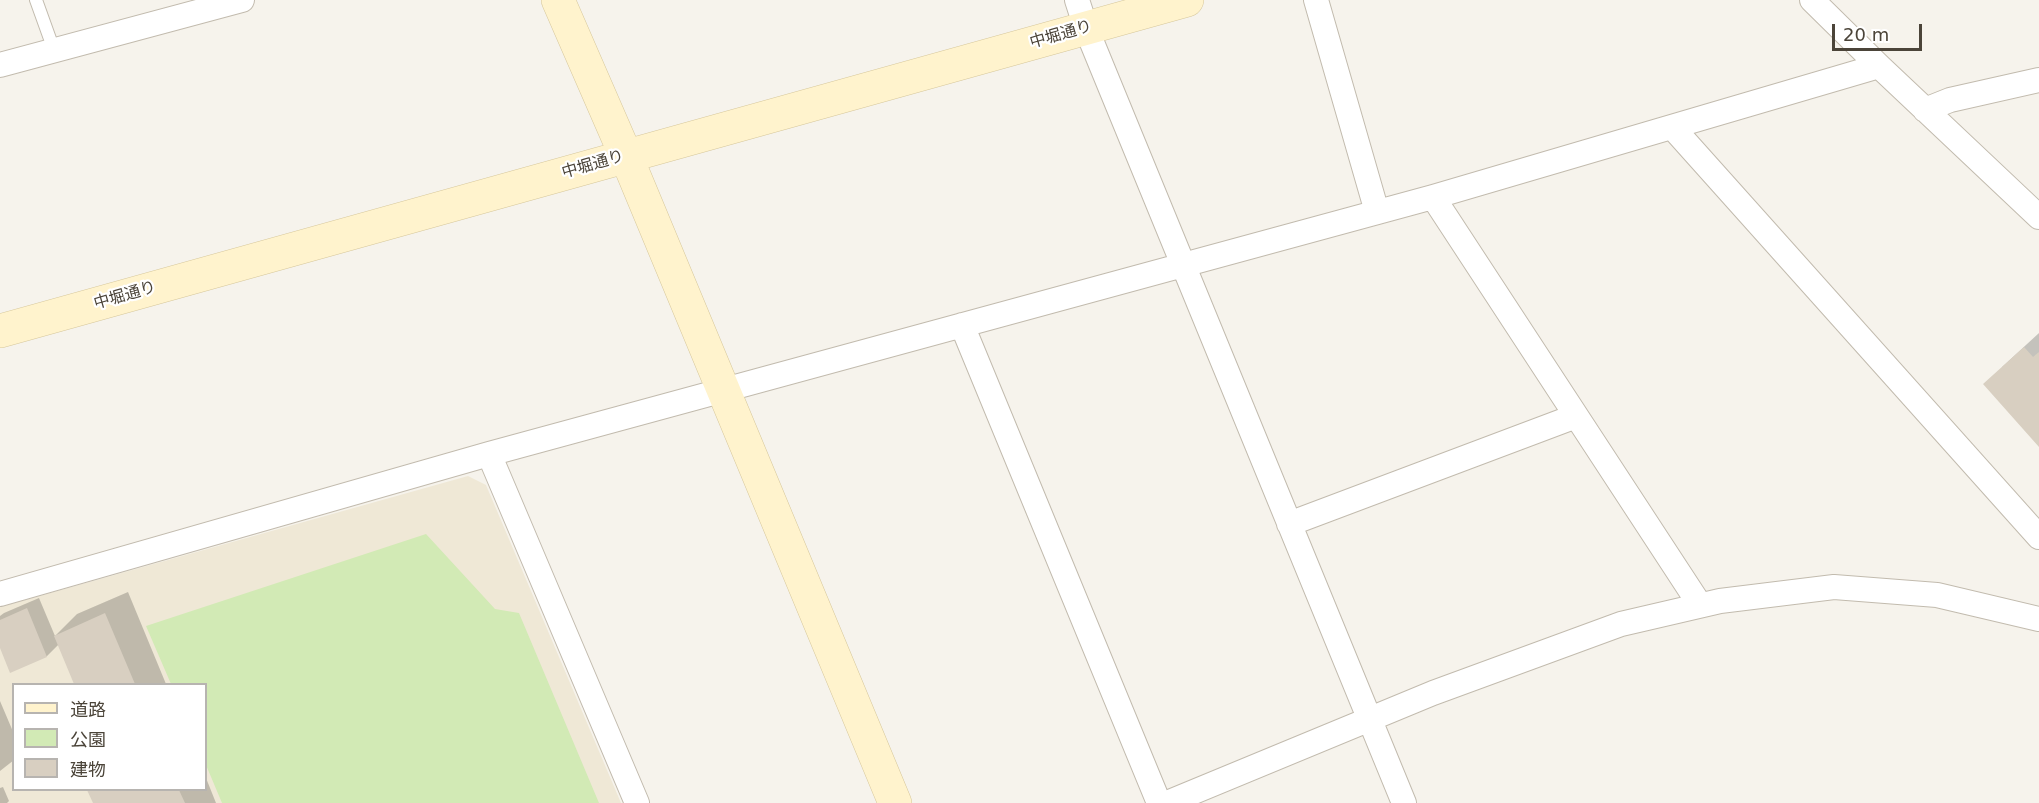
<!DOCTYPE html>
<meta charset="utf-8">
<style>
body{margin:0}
#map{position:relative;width:2039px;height:803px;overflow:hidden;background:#f6f3ec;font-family:"DejaVu Sans","Noto Sans JP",sans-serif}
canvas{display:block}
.legend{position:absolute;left:12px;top:683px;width:195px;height:108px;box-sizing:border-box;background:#fff;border:2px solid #b7b4b0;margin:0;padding:8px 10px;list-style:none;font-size:18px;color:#4b4439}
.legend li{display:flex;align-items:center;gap:12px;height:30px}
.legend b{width:30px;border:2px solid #b7b4b0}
.scale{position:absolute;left:1832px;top:24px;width:90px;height:27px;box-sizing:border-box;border:3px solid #4b4439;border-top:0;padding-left:8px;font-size:18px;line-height:21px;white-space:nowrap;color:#4b4439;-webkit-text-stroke:4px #fff;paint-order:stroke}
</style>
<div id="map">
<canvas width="2039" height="803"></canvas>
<ul class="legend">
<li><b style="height:8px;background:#fff3cd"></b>道路</li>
<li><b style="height:16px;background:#d2eab5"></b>公園</li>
<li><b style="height:16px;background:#d8cfc1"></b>建物</li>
</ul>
<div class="scale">20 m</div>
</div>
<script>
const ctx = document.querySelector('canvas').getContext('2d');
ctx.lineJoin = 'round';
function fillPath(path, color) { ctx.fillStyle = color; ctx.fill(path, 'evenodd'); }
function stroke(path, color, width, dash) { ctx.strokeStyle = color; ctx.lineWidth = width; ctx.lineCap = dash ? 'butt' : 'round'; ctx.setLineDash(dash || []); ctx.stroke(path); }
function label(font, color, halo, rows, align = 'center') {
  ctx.font = font + ' "DejaVu Sans","Noto Sans JP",sans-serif'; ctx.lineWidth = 4.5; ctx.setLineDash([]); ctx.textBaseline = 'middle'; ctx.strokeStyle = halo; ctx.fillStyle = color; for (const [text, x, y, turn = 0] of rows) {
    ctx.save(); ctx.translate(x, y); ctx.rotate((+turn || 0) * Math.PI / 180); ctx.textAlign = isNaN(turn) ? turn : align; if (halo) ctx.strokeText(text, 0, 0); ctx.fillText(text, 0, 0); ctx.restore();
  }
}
const education = new Path2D(`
 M 468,476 L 486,485 L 621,803 L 0,803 L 0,607 ZM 14,684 L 206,684 L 206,790 L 14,790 Z`);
const green = new Path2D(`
 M 426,534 L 495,609 L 519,613 L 599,803 L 222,803 L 206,765 L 206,684 L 171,684 L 146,626 Z`);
const shadow = new Path2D(`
 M 2039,333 L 2039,445 L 2002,367 Z
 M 128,592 L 166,684 L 76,684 L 59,644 L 47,656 L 11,671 L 0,644 L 0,616 L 4,613 L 39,598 L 55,636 L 77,614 Z
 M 0,701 L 14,734 L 14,760 L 0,771 Z
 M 206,778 L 216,803 L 94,803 L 89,790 L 206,790 Z
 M 3,787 L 9,801 L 7,803 L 0,803 L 0,788 Z`);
const building = new Path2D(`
 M 2024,347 L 2033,357 L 2039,352 L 2039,447 L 1983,384 Z
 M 27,608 L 47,657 L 10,673 L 0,648 L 0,620 Z
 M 105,613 L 135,684 L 74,684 L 54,636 Z
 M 87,790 L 179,790 L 185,803 L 93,803 Z`);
const lane = new Path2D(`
 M 36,0 L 54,50`);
const street = new Path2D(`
 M 1077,0 L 1086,28 L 1404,803
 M 1316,0 L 1377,212
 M 1812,0 L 1879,66 L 2039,217
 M 0,65 L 242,0
 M 1925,110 L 1950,100 L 2039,80
 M 1673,128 L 2039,537
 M 1433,197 L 1700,605
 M 962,325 L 1159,803
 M 489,454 L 637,803
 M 1289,524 L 1576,416
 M 0,594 L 489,454 L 1433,197 L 1879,66
 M 1167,803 L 1433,693 L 1621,624 L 1720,601 L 1834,587 L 1937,595 L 2039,619`);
const secondary = new Path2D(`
 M 558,0 L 626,156 L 895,803
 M 0,331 L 1187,0`);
const streetNames = [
 ["中堀通り",1061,35,-16],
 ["中堀通り",593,165,-16],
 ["中堀通り",125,296,-16]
];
fillPath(education, '#efe8d6');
fillPath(green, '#d2eab5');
fillPath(shadow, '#0003');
fillPath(building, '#d8cfc1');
stroke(lane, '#c2bbae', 14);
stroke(street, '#c2bbae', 26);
stroke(secondary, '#d6c79b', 34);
stroke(lane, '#fff', 12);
stroke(street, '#fff', 24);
stroke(secondary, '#fff3cd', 33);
label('16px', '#4b4439', '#fff', streetNames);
</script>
